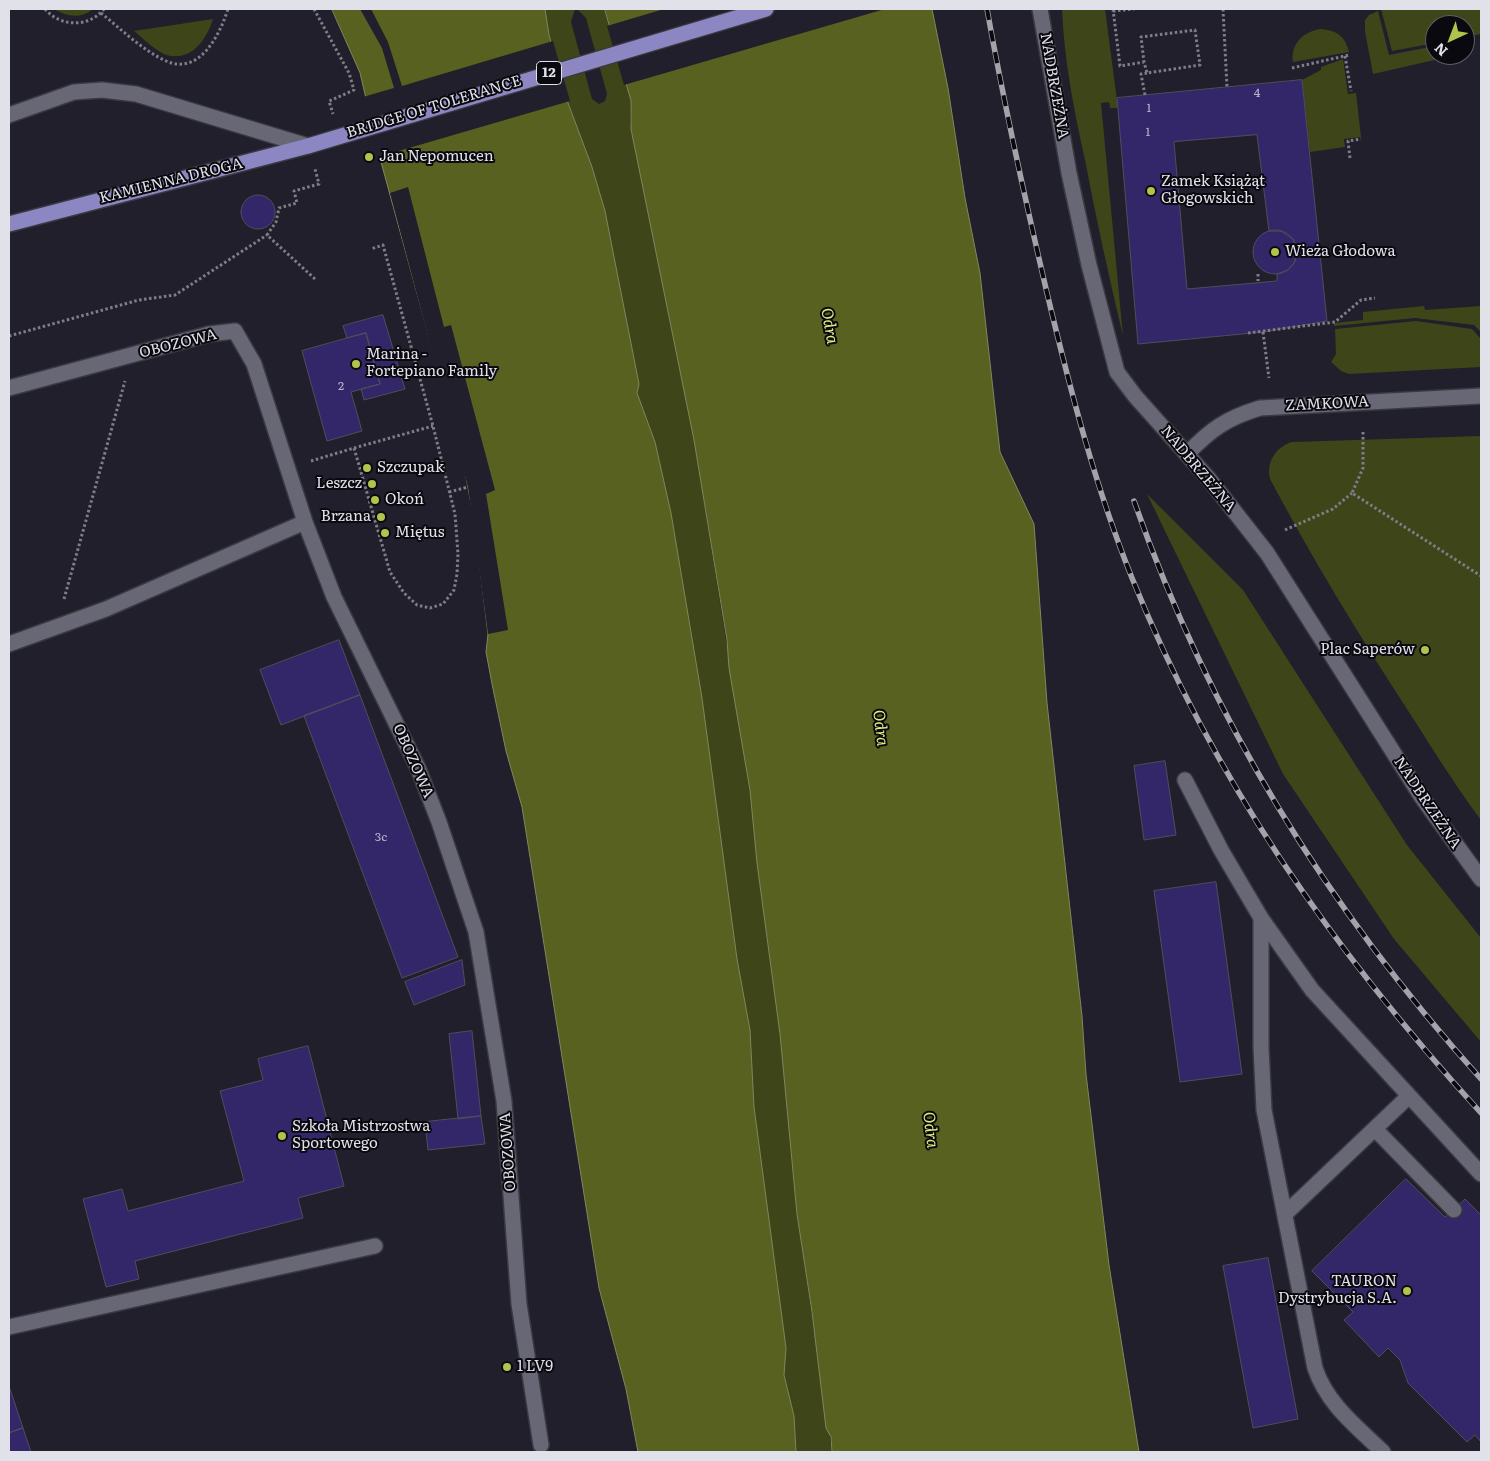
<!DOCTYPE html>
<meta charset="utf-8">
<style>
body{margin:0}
#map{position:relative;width:1490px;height:1461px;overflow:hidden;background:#201f2b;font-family:Literata,serif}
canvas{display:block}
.frame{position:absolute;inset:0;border:10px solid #e1e1e9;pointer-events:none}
.north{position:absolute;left:1425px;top:15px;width:50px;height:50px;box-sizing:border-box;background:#0a090f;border:1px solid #605f66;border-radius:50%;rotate:223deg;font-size:14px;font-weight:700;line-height:20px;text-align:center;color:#e1e1e9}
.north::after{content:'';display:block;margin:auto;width:18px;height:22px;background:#b3c24b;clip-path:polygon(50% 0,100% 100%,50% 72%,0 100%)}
</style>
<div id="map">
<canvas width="1490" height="1461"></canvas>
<div class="frame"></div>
<div class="north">N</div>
</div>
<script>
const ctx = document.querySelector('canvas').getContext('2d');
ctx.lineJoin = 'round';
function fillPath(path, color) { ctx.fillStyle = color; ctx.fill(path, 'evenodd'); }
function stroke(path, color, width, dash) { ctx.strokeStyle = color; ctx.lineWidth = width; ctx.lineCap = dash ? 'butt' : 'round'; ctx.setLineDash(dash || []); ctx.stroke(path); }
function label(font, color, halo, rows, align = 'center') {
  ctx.font = font + ' Literata,serif'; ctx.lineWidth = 4; ctx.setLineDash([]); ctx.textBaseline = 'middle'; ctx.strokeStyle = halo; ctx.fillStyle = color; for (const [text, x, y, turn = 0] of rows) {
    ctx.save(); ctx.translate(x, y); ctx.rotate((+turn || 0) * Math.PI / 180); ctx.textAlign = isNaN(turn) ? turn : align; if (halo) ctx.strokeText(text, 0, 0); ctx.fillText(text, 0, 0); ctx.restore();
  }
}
const green = new Path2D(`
 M 54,9 L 93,9 C 81,19 67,17 54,9 Z
 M 545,9 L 575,9 L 571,22 L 592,99 L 599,104 L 605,101 L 607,94 L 586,18 L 577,9 L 605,9 L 631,101 L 630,122 L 636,153 L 694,440 L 750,790 L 757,863 L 780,1034 L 797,1214 L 832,1452 L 796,1452 L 794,1416 L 784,1375 L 786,1348 L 754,1107 L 750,1030 L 737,959 L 702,698 L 671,513 L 655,442 L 637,393 L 639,384 L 605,211 L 592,167 L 568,103 L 549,35 Z
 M 1062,9 L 1105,9 L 1118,108 L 1110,108 L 1109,102 L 1101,103 L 1123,336 C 1109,277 1096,219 1085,160 C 1074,110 1064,60 1062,9 Z
 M 1381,9 L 1481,9 L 1481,34 L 1465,37 L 1465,25 L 1435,25 L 1435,43 L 1392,51 Z
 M 1378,11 L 1389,55 L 1435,46 L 1435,55 L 1452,56 L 1373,74 L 1365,32 L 1365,20 L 1369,15 Z
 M 213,19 C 207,38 194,59 171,56 C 158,54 144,39 134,31 Z
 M 1321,29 C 1337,30 1346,37 1349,52 L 1293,62 C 1290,44 1304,31 1321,29 Z
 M 1343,59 L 1348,94 L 1356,93 L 1361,137 L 1344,139 L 1345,147 L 1310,152 L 1302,80 L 1321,70 L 1321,67 Z
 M 1424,306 L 1425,310 L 1481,306 L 1481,332 L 1474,325 L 1415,318 L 1334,326 L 1334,323 L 1363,320 L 1363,312 Z
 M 1416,321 L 1472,329 L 1481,339 L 1481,367 L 1349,374 L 1341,371 L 1331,362 L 1336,354 L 1335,329 Z
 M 1481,436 L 1481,820 C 1454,784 1431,746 1407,709 C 1358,634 1312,558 1270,479 C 1266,463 1275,447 1292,442 Z
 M 1147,494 L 1243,590 L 1407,845 L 1481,938 L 1481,1042 L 1394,939 L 1283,774 Z`);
const water = new Path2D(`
 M 332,9 L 545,9 L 549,35 L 568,103 L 592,167 L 605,211 L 639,384 L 637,393 L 655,442 L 671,513 L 702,698 L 737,959 L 750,1030 L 754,1107 L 786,1348 L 784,1375 L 794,1416 L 796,1452 L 638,1452 L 626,1389 L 599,1288 L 522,807 L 506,751 L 492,684 L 486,652 L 488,634 L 474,520 L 463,461 L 381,162 L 360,73 Z
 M 605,9 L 932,9 L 948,88 L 965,198 L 980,273 L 1000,452 L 1034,524 L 1047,703 L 1082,1016 L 1086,1074 L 1109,1265 L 1139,1452 L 832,1452 L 831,1437 L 826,1428 L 812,1312 L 797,1214 L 780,1034 L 757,863 L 750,790 L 729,668 L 727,640 L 694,440 L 631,129 L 631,101 Z`);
const pier = new Path2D(`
 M 360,9 L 371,9 L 388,42 L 402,86 L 553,41 L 570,101 L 378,157 L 363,97 L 394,88 L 382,48 Z
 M 664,9 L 885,9 L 624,85 L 607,26 Z
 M 408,187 L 444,327 L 451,325 L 495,490 L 486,494 L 508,630 L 488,634 L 468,487 L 390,193 Z`);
const building = new Path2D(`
 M 1302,80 L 1327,321 L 1263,332 L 1138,344 L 1117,98 ZM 1257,135 L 1269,231 L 1281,231 L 1293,239 L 1297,250 L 1294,263 L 1288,270 L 1277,274 L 1277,281 L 1187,289 L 1174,142 Z
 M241 212a17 17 0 1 1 34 0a17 17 0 1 1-34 0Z
 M1253 252a22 22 0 1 1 44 0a22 22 0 1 1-44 0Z
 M 383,315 L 405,389 L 364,400 L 361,389 L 380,384 L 366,333 L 347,338 L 343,326 Z
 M 366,333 L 380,384 L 351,392 L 362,431 L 327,441 L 302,351 Z
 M 339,640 L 360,695 L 281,725 L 260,670 Z
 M 360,695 L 458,957 L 402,978 L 304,716 Z
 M 1165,761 L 1176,835 L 1144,840 L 1134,766 Z
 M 1216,882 L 1242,1074 L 1180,1082 L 1154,891 Z
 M 462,960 L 465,985 L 414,1005 L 405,982 Z
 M 472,1031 L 481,1116 L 458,1119 L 449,1034 Z
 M 308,1046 L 344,1186 L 298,1198 L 303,1218 L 135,1261 L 139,1279 L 106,1287 L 83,1199 L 122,1189 L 128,1211 L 244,1181 L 220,1091 L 263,1080 L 258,1059 Z
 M 481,1116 L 485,1144 L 428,1150 L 425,1122 Z
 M 1406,1179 L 1445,1217 L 1465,1199 L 1481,1215 L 1481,1442 L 1475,1435 L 1467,1442 L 1408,1383 L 1400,1360 L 1388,1348 L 1379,1357 L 1344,1320 L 1353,1312 L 1312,1271 Z
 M 1268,1258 L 1298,1419 L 1253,1428 L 1223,1266 Z
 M 9,1386 L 23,1428 L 9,1433 Z
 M 23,1428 L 31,1452 L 9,1452 L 9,1433 Z`);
const path = new Path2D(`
 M 45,9 C 60,27 89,28 104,9
 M 314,9 L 349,73 L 354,90 L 329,101 L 333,114
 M 1113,9 L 1120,66 L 1144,62 L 1147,73 L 1200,65 L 1195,30 L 1141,37 L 1144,62
 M 1223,9 L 1227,87
 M 1113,11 L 1134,9
 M 101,13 C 121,29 142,50 166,61 C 200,76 220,34 228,9
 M 1345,56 L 1351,91
 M 1292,68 L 1349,55
 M 1145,95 L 1141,74 L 1147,73
 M 1350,158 L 1348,141 L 1361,139
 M 1258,274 L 1258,281
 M 315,279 L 267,235 L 276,222 L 279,208 L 297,203 L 294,191 L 319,184 L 315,169
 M 1263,332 L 1269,378
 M 1248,333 L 1335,322 L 1361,300 L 1375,298
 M 9,336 L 139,300 L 175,295 L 267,235
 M 1363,432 L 1363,468 L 1352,493 L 1481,576
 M 354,448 L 433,426
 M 311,461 L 354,448 L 390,572 L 404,593 L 417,605 L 430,608 L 443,604 L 454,590 L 457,574 L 458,554 L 455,514 L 433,426 L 383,245 L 371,249
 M 449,492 L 468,487
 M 1285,530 L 1333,509 L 1352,493
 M 64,599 L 125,381`);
const lane = new Path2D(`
 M 9,388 L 209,334 L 235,331 L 254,364 L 305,522 L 334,597 L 418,768 L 439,822 L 476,932 L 504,1101 L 519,1304 L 541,1445
 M 9,644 L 106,609 L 305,522
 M 1185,780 L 1221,850 L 1261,918 L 1312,990 L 1481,1174
 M 1261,918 L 1261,1047 L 1264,1110 L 1315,1368 C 1327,1404 1356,1426 1383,1452
 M 1375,1129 L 1454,1210
 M 1285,1214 L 1409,1096
 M 9,1327 L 375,1246`);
const street = new Path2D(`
 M 1040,9 L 1069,173 L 1089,265 L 1117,372 L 1135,396 L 1209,479 L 1267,553 L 1421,796 L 1481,879
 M 9,115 L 74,92 L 102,90 L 136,94 L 308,146
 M 1187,454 C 1211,429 1227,418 1260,408 L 1481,396`);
const primary = new Path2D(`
 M 9,224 L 308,146 L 766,9`);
const rail = new Path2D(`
 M 987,9 C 1004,104 1025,199 1047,293 C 1070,389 1095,486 1132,578 C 1214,781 1334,952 1481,1113
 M 1134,501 C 1211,720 1327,908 1481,1079`);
const markers = [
 [369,157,5,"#b3c24b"],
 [1151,191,5,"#b3c24b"],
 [1275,252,5,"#b3c24b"],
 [356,364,5,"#b3c24b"],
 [367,468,5,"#b3c24b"],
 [372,484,5,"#b3c24b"],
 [375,500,5,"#b3c24b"],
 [381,517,5,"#b3c24b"],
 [385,533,5,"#b3c24b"],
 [1425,650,5,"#b3c24b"],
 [282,1136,5,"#b3c24b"],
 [1407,1291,5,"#b3c24b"],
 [507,1367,5,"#b3c24b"]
];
const numberNames = [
 ["4",1257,93],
 ["1",1149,108],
 ["1",1148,132],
 ["2",341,386],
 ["3c",381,837]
];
const shields = [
 [549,73,25]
];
const shieldNames = [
 ["12",549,73]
];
const streetNames = [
 ["NADBRZEŻNA",1054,86,80],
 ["BRIDGE OF TOLERANCE",434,107,-17],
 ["KAMIENNA DROGA",171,181,-14],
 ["OBOZOWA",178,344,-14],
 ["ZAMKOWA",1327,404,-3],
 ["NADBRZEŻNA",1198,469,50],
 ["OBOZOWA",413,761,66],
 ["NADBRZEŻNA",1427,803,56],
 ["OBOZOWA",508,1152,-94]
];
const poiNames = [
 ["Jan Nepomucen",379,157],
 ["Zamek Książąt",1161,182],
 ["Głogowskich",1161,199],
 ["Wieża Głodowa",1285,252],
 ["Marina -",366,355],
 ["Fortepiano Family",366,372],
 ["Szczupak",377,468],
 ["Leszcz",362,484,"right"],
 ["Okoń",385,500],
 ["Brzana",371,517,"right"],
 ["Miętus",395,533],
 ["Plac Saperów",1415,650,"right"],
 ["Szkoła Mistrzostwa",292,1127],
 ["Sportowego",292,1144],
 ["TAURON",1397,1282,"right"],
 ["Dystrybucja S.A.",1397,1299,"right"],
 ["1 LV9",517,1367]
];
const waterNames = [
 ["Odra",829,326,80],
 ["Odra",880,728,83],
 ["Odra",930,1130,83]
];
fillPath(green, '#3e4518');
fillPath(water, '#596121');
stroke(water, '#82875d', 1);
fillPath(pier, '#201f2b');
fillPath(building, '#342769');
stroke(building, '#4e4e5b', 1);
stroke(lane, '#393942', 18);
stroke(street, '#393942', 18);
stroke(primary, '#393942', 18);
stroke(path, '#7f7e88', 3, [2.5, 2.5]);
stroke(lane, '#676775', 15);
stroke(street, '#676775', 15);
stroke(primary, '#8c86c2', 15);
stroke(rail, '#a3a3ac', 5.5);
stroke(rail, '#0a090f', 4, [11]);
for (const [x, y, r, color] of markers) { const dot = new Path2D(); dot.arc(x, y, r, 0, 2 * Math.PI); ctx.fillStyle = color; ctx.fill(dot); stroke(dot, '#0a090f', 2); }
label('12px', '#b6b2c9', null, numberNames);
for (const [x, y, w] of shields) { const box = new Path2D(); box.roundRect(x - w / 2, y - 11.5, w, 23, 4); ctx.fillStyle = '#0a090f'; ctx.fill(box); stroke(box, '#e1e1e9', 1); }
label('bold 14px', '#e1e1e9', null, shieldNames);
label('15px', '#e1e1e9', '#0a090f', streetNames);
label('15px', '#e1e1e9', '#0a090f', poiNames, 'left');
label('italic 16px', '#deef7e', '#0a090f', waterNames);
</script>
